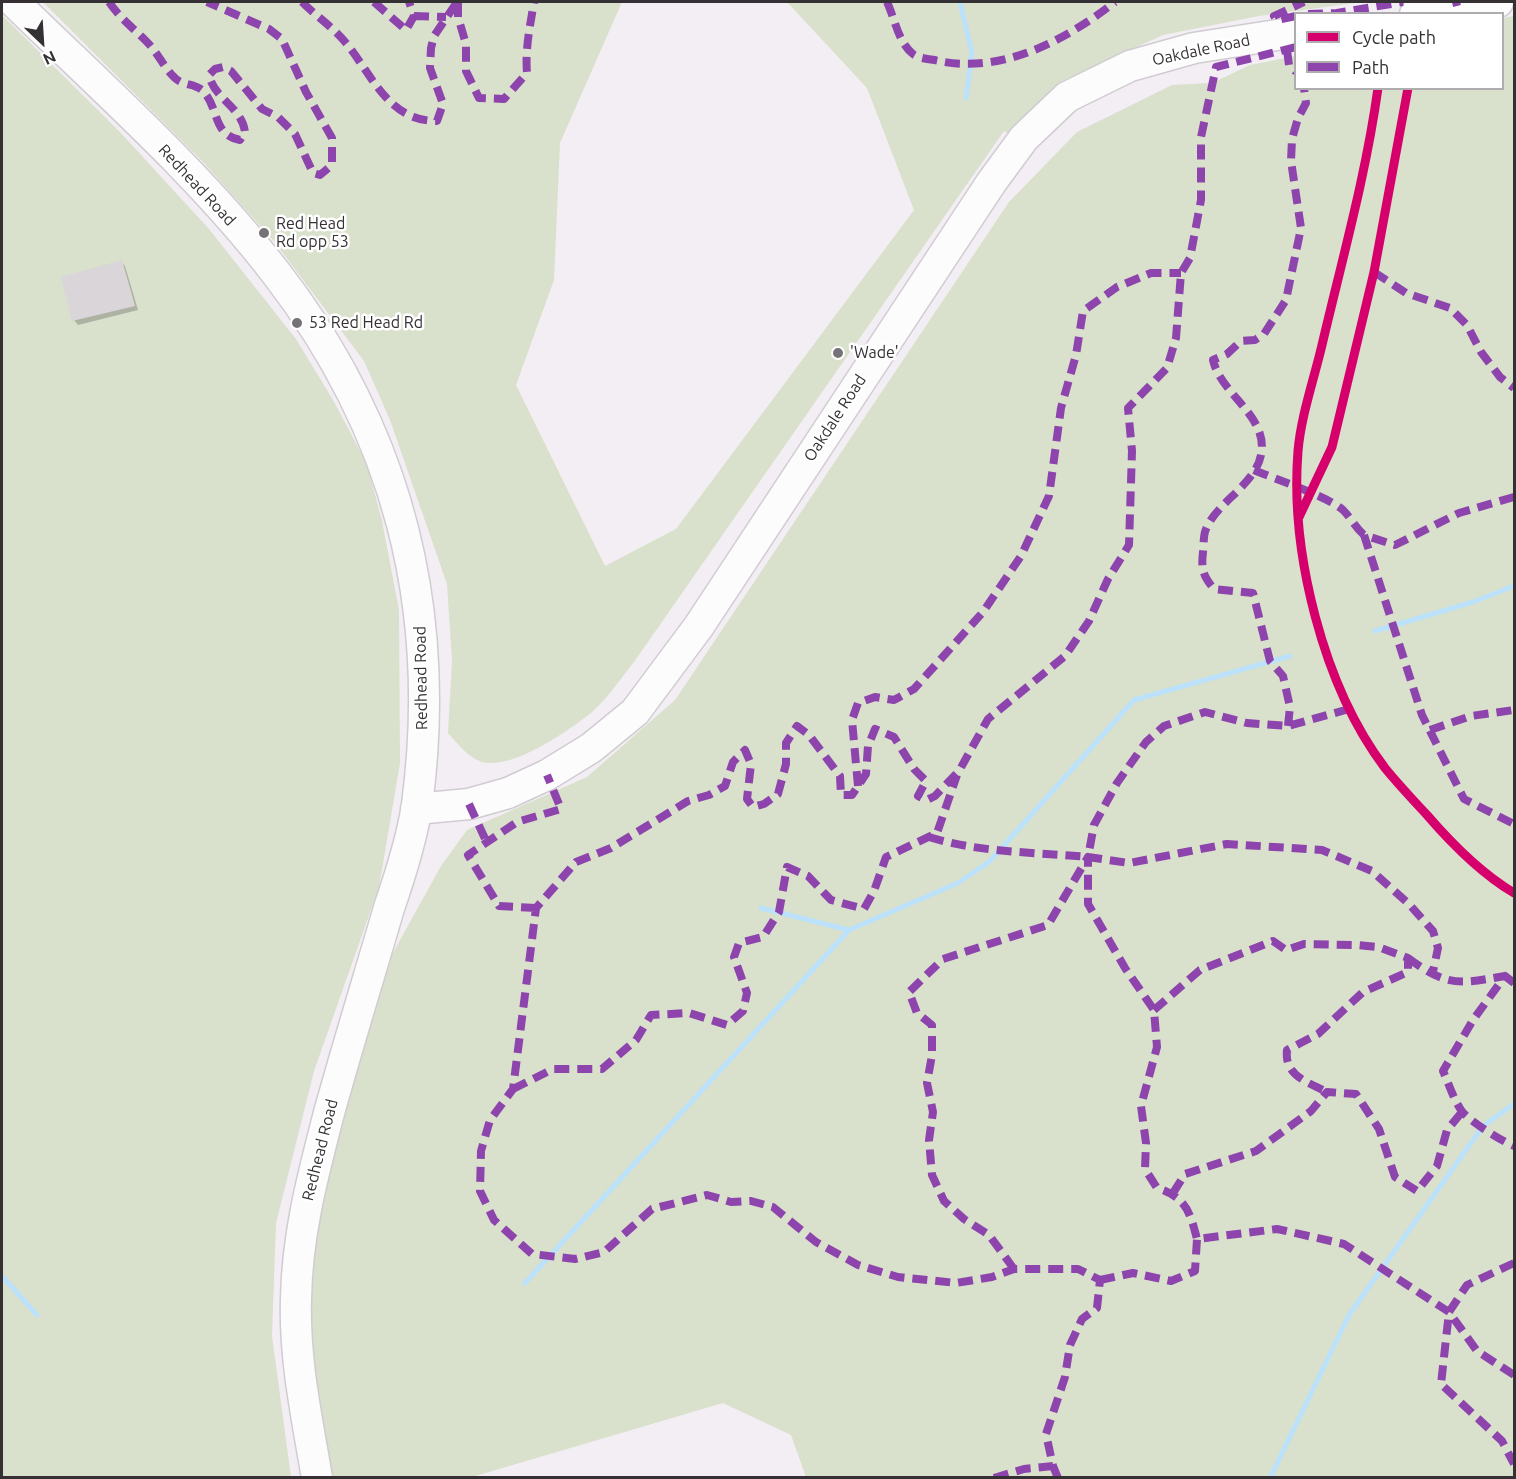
<!DOCTYPE html>
<style>
body{margin:0}
#map{position:relative;width:1516px;height:1479px;overflow:hidden;background:#f3eef3;font-family:Ubuntu,sans-serif}
canvas{display:block}
.frame{position:absolute;inset:0;border:3px solid #343034;pointer-events:none}
.legend{position:absolute;left:1294px;top:12px;width:210px;height:78px;box-sizing:border-box;background:#fff;border:2px solid #aeacae;margin:0;padding:8px 10px;list-style:none;font-size:18px;color:#343034}
.legend li{display:flex;align-items:center;gap:12px;height:30px}
.legend b{width:30px;border:2px solid #aeacae}
.north{position:absolute;left:12px;top:12px;width:60px;height:60px;-webkit-text-stroke:4px #fff;paint-order:stroke;rotate:155deg;font-size:16px;font-weight:700;line-height:24px;text-align:center;color:#343034}
.north::after{content:'';display:block;margin:auto;width:21px;height:27px;background:#343034;clip-path:polygon(50% 0,100% 100%,50% 72%,0 100%)}
</style>
<div id="map">
<canvas width="1516" height="1479"></canvas>
<div class="frame"></div>
<ul class="legend">
<li><b style="height:8px;background:#d6006c"></b>Cycle path</li>
<li><b style="height:8px;background:#8e44ad"></b>Path</li>
</ul>
<div class="north">N</div>
</div>
<script>
const ctx = document.querySelector('canvas').getContext('2d');
ctx.lineJoin = 'round';
function fillPath(path, color) { ctx.fillStyle = color; ctx.fill(path, 'evenodd'); }
function stroke(path, color, width, dash) { ctx.strokeStyle = color; ctx.lineWidth = width; ctx.lineCap = dash ? 'butt' : 'round'; ctx.setLineDash(dash || []); ctx.stroke(path); }
function label(font, color, halo, rows, align = 'center') {
  ctx.font = font + ' Ubuntu,sans-serif'; ctx.lineWidth = 5; ctx.setLineDash([]); ctx.textBaseline = 'middle'; ctx.strokeStyle = halo; ctx.fillStyle = color; for (const [text, x, y, turn = 0] of rows) {
    ctx.save(); ctx.translate(x, y); ctx.rotate((+turn || 0) * Math.PI / 180); ctx.textAlign = isNaN(turn) ? turn : align; if (halo) ctx.strokeText(text, 0, 0); ctx.fillText(text, 0, 0); ctx.restore();
  }
}
const green = new Path2D(`
 M 43,2 L 622,2 L 560,143 L 554,280 L 516,385 L 605,566 L 676,529 L 914,210 L 867,88 L 787,2 L 1362,2 L 1259,16 L 1163,35 L 1062,81 L 1009,134 L 1004,131 L 634,662 C 621,678 608,698 592,712 C 568,731 521,764 489,763 C 471,762 459,745 448,733 L 452,661 L 447,584 L 390,420 L 364,361 L 273,240 L 202,161 Z
 M 2,15 L 120,132 L 209,229 L 296,339 L 333,400 L 367,464 L 382,521 L 399,610 L 400,763 L 379,887 L 314,1071 L 276,1223 L 272,1336 L 291,1477 L 2,1477 Z
 M 1514,16 L 1514,1477 L 806,1477 L 791,1435 L 723,1403 L 472,1477 L 332,1478 L 316,1406 L 308,1304 L 313,1198 L 389,960 L 441,866 L 467,830 L 587,777 L 675,700 L 1009,202 L 1077,132 L 1172,85 L 1212,83 L 1250,65 L 1295,56 L 1296,88 L 1502,88 L 1503,18 Z`);
const shadow = new Path2D(`
 M 121,262 L 125,266 L 138,310 L 78,325 L 74,320 Z`);
const stream = new Path2D(`
 M 960,2 L 972,53 L 966,98
 M 1375,631 L 1473,602 L 1514,586
 M 761,908 L 849,930
 M 2,1276 L 37,1315
 M 525,1283 L 849,930 L 958,883 L 989,862 L 1134,700 L 1290,656
 M 1270,1478 L 1349,1315 L 1483,1126 L 1514,1104`);
const building = new Path2D(`
 M 122,260 L 135,306 L 72,321 L 61,277 Z`);
const major = new Path2D(`
 M 14,2 C 103,89 200,174 276,273 C 398,431 443,607 417,805 C 412,839 400,876 389,908 C 369,977 348,1044 329,1113 C 313,1175 297,1234 296,1299 C 294,1359 307,1418 317,1478
 M 1415,14 L 1498,2
 M 416,809 L 469,804 L 508,793 L 547,775 L 591,748 L 635,712 L 699,626 L 991,183 L 1024,138 L 1067,97 L 1130,66 L 1194,48 L 1296,32`);
const quiet = new Path2D(`
 M 109,2 C 120,18 133,28 147,42 C 158,53 164,68 175,78 C 183,86 196,83 204,92 C 219,109 213,135 240,140 L 245,132 C 242,107 214,99 209,75 L 215,69 L 223,67 L 231,71 L 262,109 L 278,117 L 295,134 L 313,173 L 320,175 L 332,165 L 332,138 L 306,92 L 282,39 L 269,29 L 207,2
 M 302,2 C 316,16 334,28 346,43 C 373,76 388,121 437,121 L 443,104 L 430,68 L 431,48 L 434,36 L 457,2
 M 374,2 L 406,30 L 414,16 L 409,2
 M 458,2 L 458,17 L 466,44 L 466,71 L 479,98 L 504,99 L 527,73 C 525,49 530,26 534,2
 M 887,2 C 895,19 898,42 913,54 C 919,59 931,59 939,61 C 1003,74 1066,40 1115,2
 M 1456,2 L 1457,6
 M 1308,14 L 1337,13 L 1403,2
 M 414,16 L 446,17
 M 1296,16 L 1277,20 L 1274,16 L 1304,2
 M 1287,50 L 1289,65 L 1296,72
 M 1374,272 L 1406,293 L 1450,308 L 1467,325 L 1481,352 L 1500,377 L 1514,388
 M 1254,470 C 1277,480 1327,496 1343,510 C 1351,518 1355,527 1364,535
 M 1514,497 L 1459,513 L 1395,545 L 1364,535 L 1422,715 L 1464,799 L 1514,824
 M 1349,709 L 1288,726 L 1247,723 L 1205,712 L 1164,726 L 1146,742 L 1117,783 L 1094,825 L 1088,857 L 1129,863 L 1227,844 L 1322,850 L 1372,871 L 1409,904 L 1433,931 L 1438,948 L 1432,976
 M 1288,726 L 1290,707 L 1283,676 L 1270,661 L 1253,593 L 1214,589 C 1203,576 1201,569 1203,552 C 1204,545 1203,535 1206,529 C 1217,502 1255,485 1261,455 C 1269,416 1221,395 1213,360 L 1227,354 L 1241,341 L 1255,340 L 1264,334 L 1286,300 L 1301,228 L 1291,161 L 1292,139 L 1298,118 L 1306,103 L 1304,88
 M 1430,730 L 1471,716 L 1514,710
 M 858,786 L 852,720 L 858,703 L 875,697 L 894,700 L 914,689 L 983,612 L 1021,556 L 1049,496 L 1061,408 L 1076,355 L 1083,311 L 1117,287 L 1151,273 L 1181,273
 M 469,804 L 487,843
 M 929,837 C 981,853 1034,852 1088,857
 M 536,908 L 499,906 L 468,855 L 517,822 L 561,809 L 547,775
 M 1408,958 C 1447,987 1459,984 1505,976
 M 1514,983 L 1505,976 L 1473,1020 L 1443,1071 C 1449,1084 1453,1098 1461,1110 C 1466,1119 1503,1142 1514,1146
 M 1154,1010 L 1200,970 L 1273,941 L 1286,950 L 1304,944 L 1356,945 L 1378,947 L 1408,958 L 1408,972 L 1363,992 L 1318,1034 L 1287,1050 C 1284,1076 1308,1082 1327,1092
 M 513,1089 L 553,1069 L 602,1069 L 636,1040 L 651,1015 L 689,1013 L 727,1025 L 743,1011 L 747,993 L 734,957 L 739,943 L 763,937 L 779,912 L 787,867 L 808,876 L 831,900 L 864,909 L 874,891 L 886,857 L 937,833 L 957,775
 M 1173,1193 L 1185,1174 L 1256,1151 L 1311,1111 L 1327,1092 L 1356,1094 L 1379,1129 L 1395,1177 L 1417,1191 L 1437,1166 L 1447,1130 L 1462,1112
 M 1514,1263 L 1467,1285 L 1449,1312 L 1441,1384 L 1502,1441 L 1514,1464
 M 1014,1269 L 989,1235 L 964,1219 L 944,1201 L 932,1175 L 929,1140 L 933,1112 L 927,1083 L 932,1055 L 932,1025 L 917,1013 L 909,992 L 943,959 L 1048,925 L 1088,857 L 1088,904 L 1125,968 L 1154,1010 L 1157,1047 L 1141,1106 L 1146,1143 L 1145,1169 L 1157,1188 C 1186,1197 1190,1212 1197,1239 L 1277,1229 L 1344,1244 L 1449,1312 L 1477,1351 L 1514,1375
 M 1100,1280 L 1133,1273 L 1171,1281 L 1195,1271 L 1197,1239
 M 994,1478 L 1024,1469 L 1053,1466
 M 1058,1478 L 1053,1466 L 1046,1434 L 1065,1377 L 1070,1345 L 1082,1319 L 1097,1308 L 1100,1280 L 1078,1269 L 1014,1269 L 992,1277 L 956,1283 L 898,1277 L 858,1265 L 816,1242 L 773,1207 L 751,1201 L 731,1202 L 707,1195 L 652,1209 L 604,1252 L 575,1259 L 532,1254 L 494,1220 L 480,1191 L 481,1151 L 490,1120 L 513,1089 L 536,908 L 576,862 L 611,848 L 688,801 L 709,795 L 725,786 L 733,762 L 745,750 L 751,764 L 747,799 L 753,807 L 764,804 L 778,794 L 786,764 L 786,743 L 797,726 L 809,735 L 840,776 L 841,795 L 852,795 L 866,774 L 868,746 L 875,729 L 894,737 L 914,769 L 926,781 L 918,796 L 927,800 L 935,796 L 959,771 L 988,719 L 1065,656 L 1089,621 L 1108,579 L 1129,545 L 1132,451 L 1128,408 L 1167,368 L 1176,338 L 1181,273 L 1190,258 L 1201,200 L 1201,137 L 1216,67 L 1296,47`);
const cycleway = new Path2D(`
 M 1378,88 C 1366,175 1342,260 1322,345 C 1314,379 1301,416 1298,451 C 1290,552 1323,686 1385,768 C 1398,784 1413,800 1427,815 C 1452,844 1482,874 1514,893
 M 1299,517 L 1332,447 L 1374,272 L 1408,88`);
const markers = [
 [264,233,6,"#777277"],
 [297,323,6,"#777277"],
 [838,353,6,"#777277"]
];
const streetNames = [
 ["Oakdale Road",1201,50,-12],
 ["Redhead Road",197,185,47],
 ["Oakdale Road",835,418,-57],
 ["Redhead Road",421,678,-91],
 ["Redhead Road",320,1150,-76]
];
const poiNames = [
 ["Red Head",276,224],
 ["Rd opp 53",276,242],
 ["53 Red Head Rd",309,323],
 ["'Wade'",850,353]
];
fillPath(green, '#d9e0cb');
fillPath(shadow, '#0003');
stroke(stream, '#bbe2fa', 5);
fillPath(building, '#dad5d9');
stroke(major, '#d0ccd1', 33);
stroke(major, '#fdfcfd', 30);
stroke(quiet, '#8e44ad', 8, [15, 8]);
stroke(cycleway, '#d6006c', 9);
for (const [x, y, r, color] of markers) { const dot = new Path2D(); dot.arc(x, y, r, 0, 2 * Math.PI); ctx.fillStyle = color; ctx.fill(dot); stroke(dot, '#fff', 2); }
label('16px', '#343034', '#fff', streetNames);
label('16px', '#343034', '#fff', poiNames, 'left');
</script>
